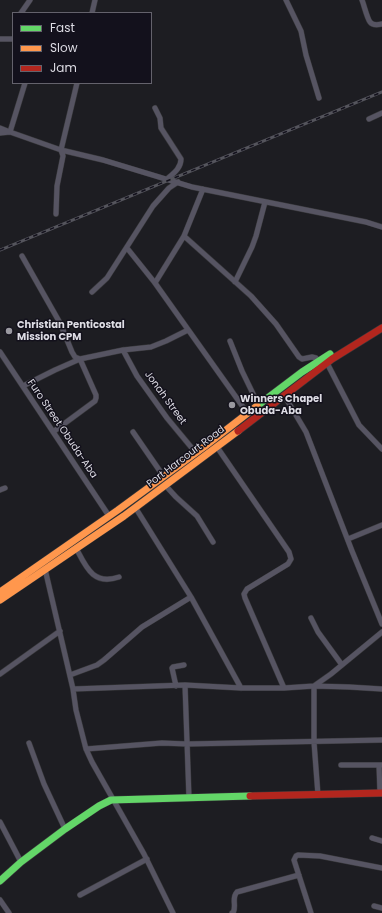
<!DOCTYPE html>
<style>
body{margin:0}
#map{position:relative;width:382px;height:913px;overflow:hidden;background:#1d1d22;font-family:Poppins,sans-serif}
canvas{display:block}
.legend{position:absolute;left:12px;top:12px;width:140px;height:72px;box-sizing:border-box;background:#13111c;border:1px solid #64626c;margin:0;padding:5px 7px;list-style:none;font-size:12px;color:#dddce4}
.legend li{display:flex;align-items:center;gap:8px;height:20px}
.legend b{width:20px;border:1px solid #64626c}
</style>
<div id="map">
<canvas width="382" height="913"></canvas>
<ul class="legend">
<li><b style="height:5px;background:#63d668"></b>Fast</li>
<li><b style="height:5px;background:#ff974d"></b>Slow</li>
<li><b style="height:5px;background:#b3261e"></b>Jam</li>
</ul>
</div>
<script>
const ctx = document.querySelector('canvas').getContext('2d');
ctx.lineJoin = 'round';
function stroke(path, color, width, dash) { ctx.strokeStyle = color; ctx.lineWidth = width; ctx.lineCap = dash ? 'butt' : 'round'; ctx.setLineDash(dash || []); ctx.stroke(path); }
function label(font, color, halo, rows, align = 'center') {
  ctx.font = font + ' Poppins,sans-serif'; ctx.lineWidth = 3; ctx.setLineDash([]); ctx.textBaseline = 'middle'; ctx.strokeStyle = halo; ctx.fillStyle = color; for (const [text, x, y, turn = 0] of rows) {
    ctx.save(); ctx.translate(x, y); ctx.rotate((+turn || 0) * Math.PI / 180); ctx.textAlign = isNaN(turn) ? turn : align; if (halo) ctx.strokeText(text, 0, 0); ctx.fillText(text, 0, 0); ctx.restore();
  }
}
const street = new Path2D(`
 M 286,0 L 301,31 L 306,55 L 319,98
 M 362,0 C 364,5 367,18 370,22 C 373,26 378,25 382,24
 M 21,13 L 30,0
 M 92,13 L 95,0
 M 0,39 L 13,39
 M 155,108 L 160,118 L 161,128 L 181,159 C 181,168 174,173 167,179
 M 369,119 L 382,113
 M 0,128 L 10,132 L 61,150 L 103,160 L 192,187 L 366,222 L 382,227
 M 0,133 L 10,132 L 25,83
 M 56,214 L 57,186 L 63,156 L 61,150 L 77,83
 M 184,236 L 251,296 L 276,324 L 299,357 L 302,359 L 312,357 L 316,358 L 319,361
 M 127,248 L 155,283 L 248,414
 M 22,256 L 60,323 L 72,352 L 75,357 L 80,359 L 96,395 L 96,398 L 95,401 L 53,432
 M 235,282 L 252,247 L 256,236 L 265,202
 M 155,283 L 184,236 L 203,189
 M 92,292 L 107,278 L 153,206 L 169,188 L 178,182
 M 230,341 L 242,371 L 259,406
 M 123,350 L 137,376 L 167,418 L 196,453
 M 0,352 L 109,516
 M 327,363 L 359,425 L 382,449
 M 23,386 L 55,370 L 80,359 L 123,350 L 151,347 L 166,341 L 188,330
 M 284,395 L 306,432 L 352,551 L 382,624
 M 133,432 L 164,477
 M 217,447 L 289,552 L 291,559 L 288,564 L 247,589 L 244,594 L 245,598 L 284,688
 M 165,485 L 176,497 L 197,516 L 213,542
 M 0,490 L 5,488
 M 135,507 L 191,597 L 241,688
 M 348,539 L 382,525
 M 76,548 C 86,567 93,586 119,577
 M 45,569 L 73,689 L 76,710 L 86,749 L 92,762 L 144,854 L 173,913
 M 311,618 L 318,632 L 342,665
 M 0,674 L 60,631
 M 70,675 L 97,665 L 104,660 L 142,627 L 191,597
 M 185,685 L 189,798
 M 176,686 L 172,668 L 173,667 L 184,665
 M 73,689 L 185,685 L 241,688 L 284,688 L 314,686 L 331,674 L 382,632
 M 29,743 L 44,784 L 65,829
 M 86,749 L 162,743 L 187,744 L 382,740
 M 341,765 L 382,765
 M 379,765 L 380,793
 M 318,795 L 314,742 L 314,686 L 349,687 L 382,689
 M 0,822 L 21,862
 M 372,838 L 382,841
 M 80,895 L 147,859
 M 0,900 L 9,913
 M 374,906 L 382,908
 M 232,913 L 233,913 C 237,906 231,898 237,892 L 299,875
 M 311,913 L 294,860 L 296,856 L 298,855 L 320,856 L 382,868`);
const fast = new Path2D(`
 M 257,406 L 302,372 L 330,354
 M 0,881 L 21,862 L 65,829 L 99,806 L 111,800 L 250,796`);
const slow = new Path2D(`
 M 0,592 L 118,510 L 204,447 L 257,406
 M 0,600 L 124,516 L 238,431`);
const jam = new Path2D(`
 M 238,431 L 332,359 L 382,328
 M 250,796 L 382,793`);
const rail = new Path2D(`
 M 0,250 L 382,92`);
const markers = [
 [9,331,4,"#9a99a0"],
 [232,405,4,"#9a99a0"]
];
const poiNames = [
 ["Christian Penticostal",17,325],
 ["Mission CPM",17,337],
 ["Winners Chapel",240,399],
 ["Obuda-Aba",240,411]
];
const streetNames = [
 ["Jonah Street",165,398,54],
 ["Furo Street Obuda-Aba",62,429,56],
 ["Port Harcourt Road",186,457,-37]
];
stroke(street, '#39393c', 6);
stroke(fast, '#39393c', 8);
stroke(slow, '#39393c', 8);
stroke(jam, '#39393c', 8);
stroke(street, '#565462', 5);
stroke(fast, '#63d668', 7);
stroke(slow, '#ff974d', 7);
stroke(jam, '#b3261e', 7);
stroke(rail, '#54545c', 3);
stroke(rail, '#13111c', 1.5, [4.5]);
for (const [x, y, r, color] of markers) { const dot = new Path2D(); dot.arc(x, y, r, 0, 2 * Math.PI); ctx.fillStyle = color; ctx.fill(dot); stroke(dot, '#13111c', 1.5); }
label('bold 10px', '#dddce4', '#13111c', poiNames, 'left');
label('10px', '#dddce4', '#13111c', streetNames);
</script>
